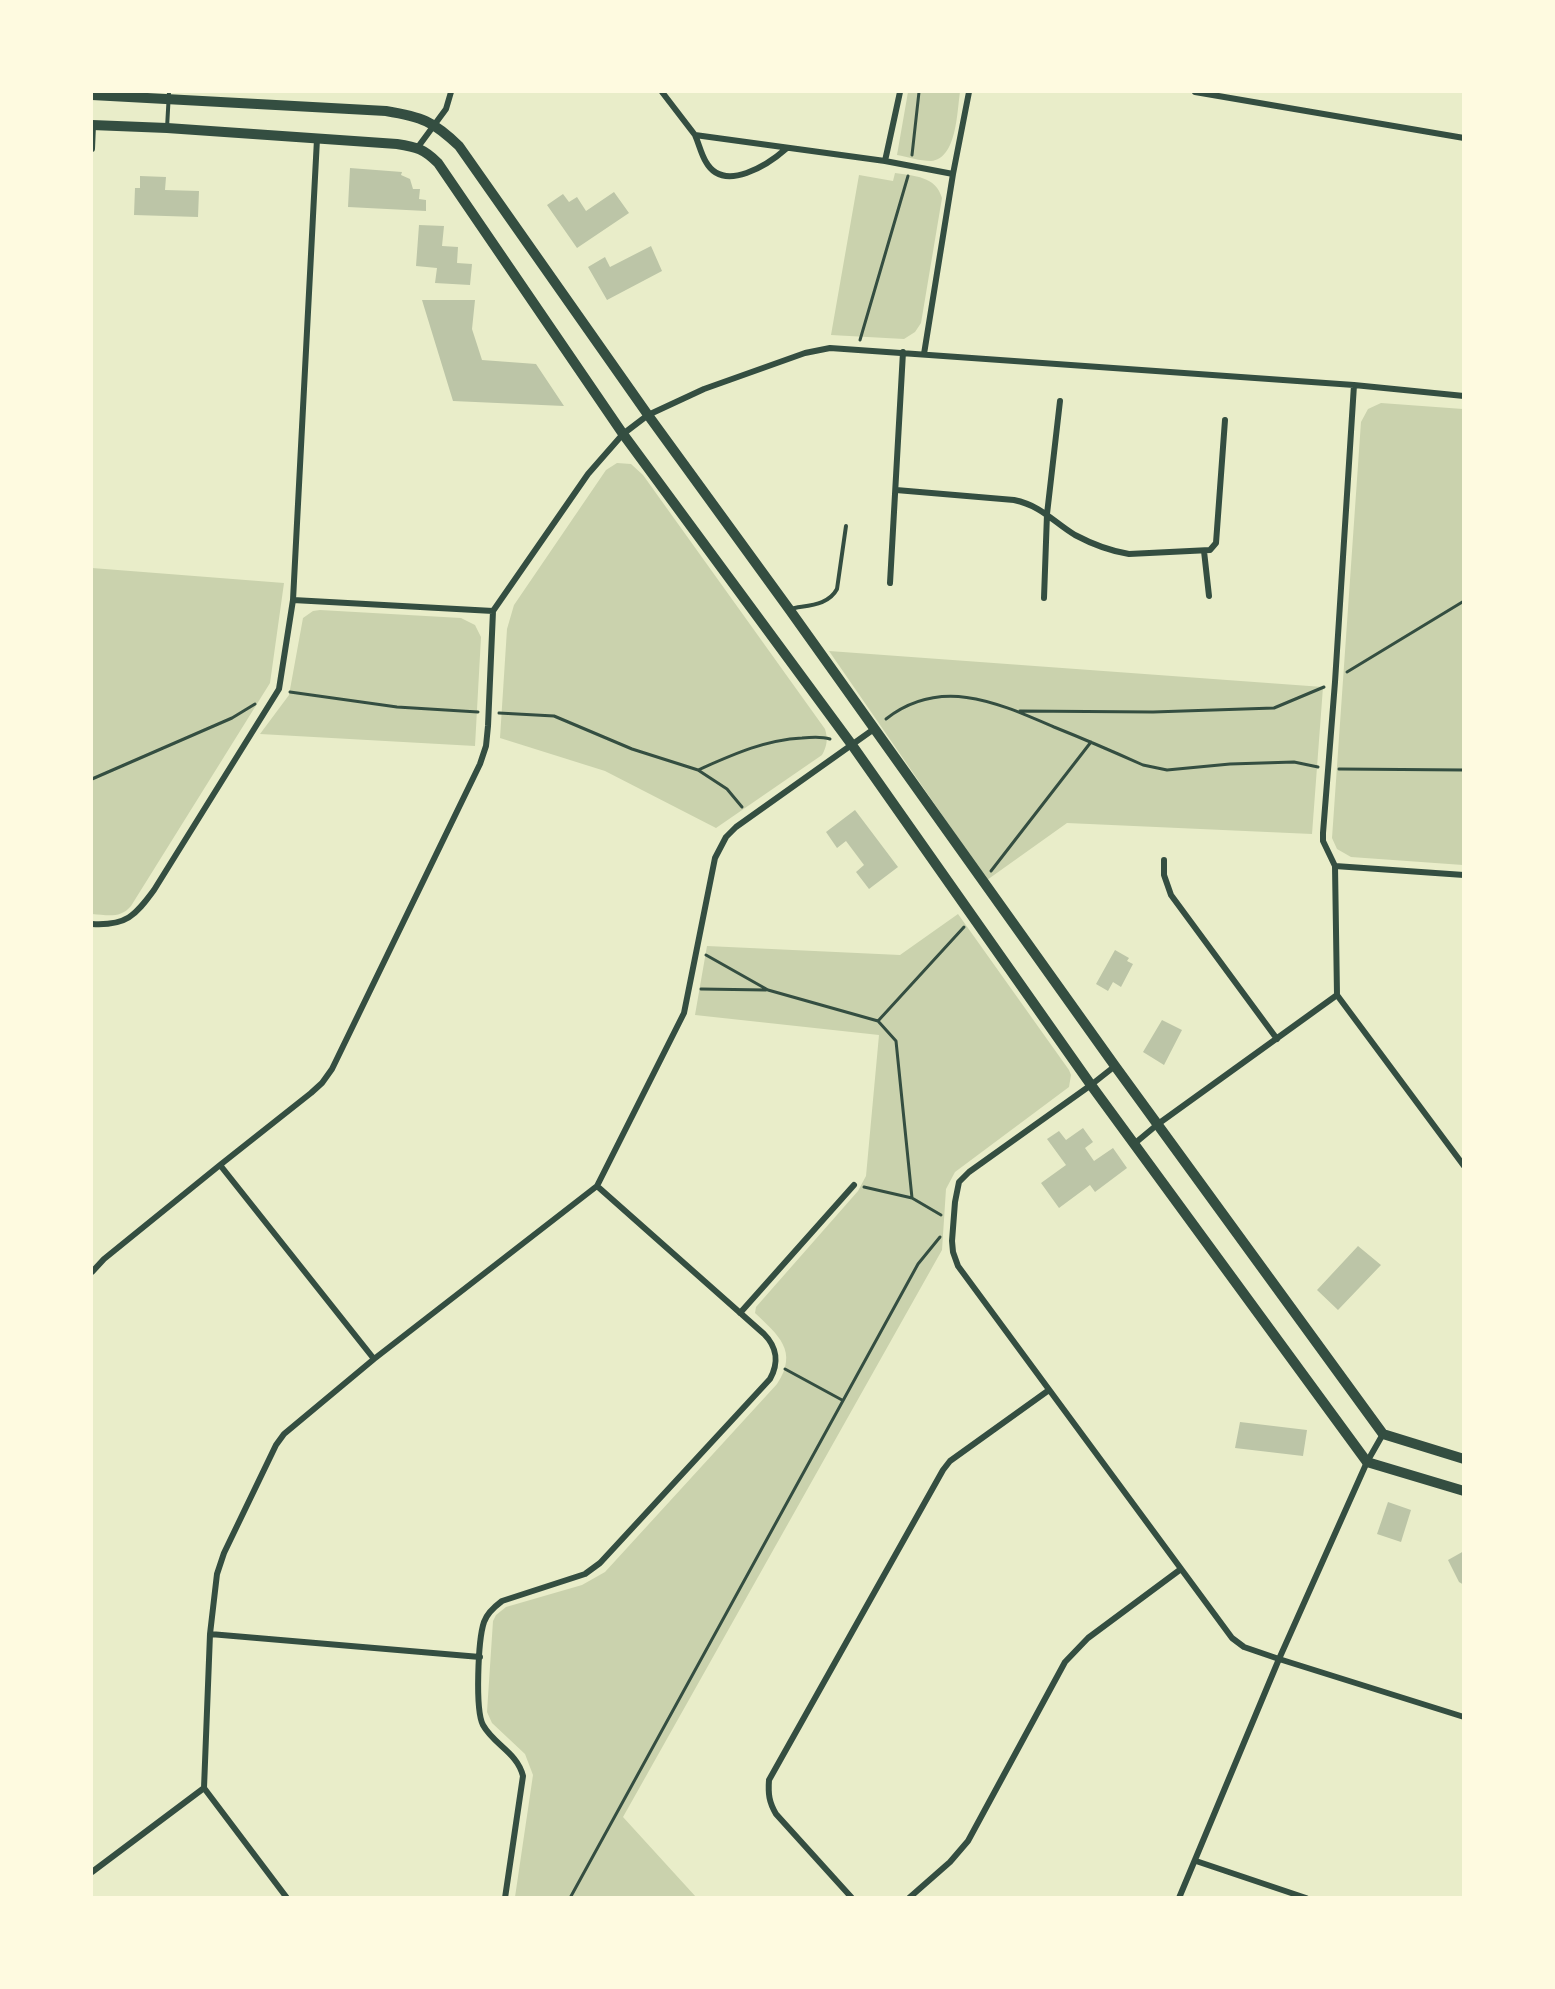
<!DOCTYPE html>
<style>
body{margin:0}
#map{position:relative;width:1555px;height:1989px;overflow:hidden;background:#e9edc9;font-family:"Public Sans",sans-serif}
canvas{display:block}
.frame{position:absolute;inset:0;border:93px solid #fefae0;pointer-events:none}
</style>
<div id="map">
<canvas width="1555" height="1989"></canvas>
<div class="frame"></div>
</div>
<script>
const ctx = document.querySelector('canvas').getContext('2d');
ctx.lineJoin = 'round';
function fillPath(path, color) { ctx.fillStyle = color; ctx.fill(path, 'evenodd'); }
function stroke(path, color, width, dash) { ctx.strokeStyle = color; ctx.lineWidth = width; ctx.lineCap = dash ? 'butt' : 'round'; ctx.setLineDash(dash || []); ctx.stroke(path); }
const green = new Path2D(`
 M 908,92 L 960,92 C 957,111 957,159 931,161 C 920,161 908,157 897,155 Z
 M 895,173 C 914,176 936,176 942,198 L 921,323 L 915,332 L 904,339 L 831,335 L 859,175 L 893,181 Z
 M 1381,403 L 1463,409 L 1463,865 L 1351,857 L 1337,849 L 1332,838 L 1361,422 L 1368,409 Z
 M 617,463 L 631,464 L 643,475 L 825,729 C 828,739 827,746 822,755 L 716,828 L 605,771 L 500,738 L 507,629 L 514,605 L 606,470 Z
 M 92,568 L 284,583 L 270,683 L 131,906 C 120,919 107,915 92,914 Z
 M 320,610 L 461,618 L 475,625 L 481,637 L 475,746 L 260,734 L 289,695 L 303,618 L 313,611 Z
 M 829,651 L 1323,687 L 1312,834 L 1067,823 L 987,880 Z
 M 958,914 L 1069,1070 L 1071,1075 L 1069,1087 L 955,1172 L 946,1189 L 942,1250 L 623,1817 L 696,1897 L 515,1897 L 533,1775 L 525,1754 L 492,1723 L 487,1712 L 493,1621 L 496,1615 L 506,1607 L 582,1585 L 605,1572 L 777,1384 C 799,1351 778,1335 755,1313 L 756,1307 L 858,1191 L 866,1176 L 879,1035 L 695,1015 L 707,946 L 900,955 Z`);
const building = new Path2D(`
 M 350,168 L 402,172 L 401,175 L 410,179 L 413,189 L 420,189 L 419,199 L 426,200 L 426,211 L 348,207 Z
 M 140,176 L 166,177 L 165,190 L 199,191 L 198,217 L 134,215 L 135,188 L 140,188 Z
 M 614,192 L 629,213 L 577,248 L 547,205 L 563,194 L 569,202 L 577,197 L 586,211 Z
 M 419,225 L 444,226 L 442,246 L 458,247 L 457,263 L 472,264 L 470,285 L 435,283 L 437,268 L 416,266 Z
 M 651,246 L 662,271 L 607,300 L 588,267 L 605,257 L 610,267 Z
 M 422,300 L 475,300 L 472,329 L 482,360 L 536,364 L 564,406 L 453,401 Z
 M 855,810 L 898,867 L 869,889 L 856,872 L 864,865 L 846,841 L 837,848 L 826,832 Z
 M 1115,950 L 1129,958 L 1127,961 L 1133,964 L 1121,987 L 1113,982 L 1108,991 L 1096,984 Z
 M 1162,1020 L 1182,1030 L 1164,1065 L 1143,1052 Z
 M 1083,1128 L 1093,1142 L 1085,1148 L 1094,1161 L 1113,1148 L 1127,1168 L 1095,1192 L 1090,1185 L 1059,1208 L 1041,1183 L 1066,1165 L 1047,1139 L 1059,1131 L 1066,1140 Z
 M 1358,1246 L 1381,1265 L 1338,1310 L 1317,1290 Z
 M 1240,1422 L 1307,1430 L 1303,1456 L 1235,1448 Z
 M 1388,1502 L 1411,1510 L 1401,1542 L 1377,1534 Z
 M 1464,1551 L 1464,1585 L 1459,1582 L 1448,1560 Z`);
const path = new Path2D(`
 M 912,155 L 919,92
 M 860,340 L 908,176
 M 1347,672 L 1464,601
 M 290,692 L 397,707 L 478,712
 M 1020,711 L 1153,712 L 1274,708 L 1324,687
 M 499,713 L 554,716 L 632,749 L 698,770 C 732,755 764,740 802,738 C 811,737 821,736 830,739
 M 886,719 C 941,676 998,703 1054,727 C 1084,739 1114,752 1143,765 L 1167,770 L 1230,764 L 1294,762 L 1318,767
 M 1339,769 L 1464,770
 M 698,770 L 727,789 L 742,807
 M 92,779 L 232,718 L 255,704
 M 991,871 L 1091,742
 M 706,955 L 768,990 L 878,1021 L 896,1041 L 912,1198 L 941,1215
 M 701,989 L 766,990
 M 878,1021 L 964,927
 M 864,1187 L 912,1198
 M 785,1369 L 842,1400
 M 570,1898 L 918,1264 L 940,1237`);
const service = new Path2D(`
 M 167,128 L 169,92
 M 790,609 C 807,605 828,606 837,589 L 846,526`);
const minor = new Path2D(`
 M 662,92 L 695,135 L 885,161 L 953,174
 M 1195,92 L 1464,138
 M 695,135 C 699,144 701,154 706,162 C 724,194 769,164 787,148
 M 418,147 L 446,109 L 451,92
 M 92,149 L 93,125
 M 885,161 L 900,92
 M 924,354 L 953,174 L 969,92
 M 896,490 L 1014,500 C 1042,506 1052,521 1075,535 C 1092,544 1110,551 1129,554 L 1210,550 L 1216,543 L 1225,420
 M 1204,551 L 1209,596
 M 890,583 L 903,352
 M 1044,598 L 1047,514 L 1060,401
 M 293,600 L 493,611
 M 1164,860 L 1164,875 L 1171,895 L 1277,1039
 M 1335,866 L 1464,875
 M 92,924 C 126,926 135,916 154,890 L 279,689 L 293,600 L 317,139
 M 1337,995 L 1335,866 L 1323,841 L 1323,833 L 1335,682 L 1354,385
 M 1337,995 L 1464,1166
 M 1115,1066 L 1091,1085 L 969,1172 L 959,1182 L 955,1202 L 952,1241 L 953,1252 L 958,1266 L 1232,1638 L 1244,1647 L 1279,1659 L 1464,1717
 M 1134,1144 L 1158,1124 L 1337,995
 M 220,1165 L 374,1359
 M 92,1272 L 104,1259 L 220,1165 L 311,1093 L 322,1083 L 332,1069 L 480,764 L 486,746 L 488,726 L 493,611 L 588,474 L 623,434 L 648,415 L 704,389 L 805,353 L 830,348 L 1354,385 L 1464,396
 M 740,1313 L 854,1185
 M 210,1634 L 480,1657
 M 204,1788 L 287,1898
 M 1196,1861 L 1306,1898
 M 92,1872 L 204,1788 L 210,1634 L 217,1574 L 224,1553 L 276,1445 L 284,1434 L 374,1359 L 597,1186 L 684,1013 L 715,858 L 726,837 L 736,827 L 874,729
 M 505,1898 L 523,1776 C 517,1752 494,1745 483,1725 C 475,1710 478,1640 484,1622 C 487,1613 494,1607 502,1601 L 585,1574 L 600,1563 L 770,1379 C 779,1363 777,1347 764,1334 L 597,1186
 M 852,1898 L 776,1814 C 769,1802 768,1794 769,1780 L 943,1470 L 950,1461 L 1049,1390
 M 909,1898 L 950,1862 L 968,1841 L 1065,1662 L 1088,1638 L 1181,1569
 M 1179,1898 L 1279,1659 L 1367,1462 L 1383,1434`);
const tertiary = new Path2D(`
 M 92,95 L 386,111 C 422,117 433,121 459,146 L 648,415 L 789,609 L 1115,1066 L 1383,1434 L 1464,1459
 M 92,125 L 167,128 L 397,144 C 417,147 424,149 438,163 L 623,434 L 852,745 L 1091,1085 L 1367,1462 L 1464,1491`);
fillPath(green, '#cad2ad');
fillPath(building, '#bcc5a7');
stroke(path, '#344e41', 3);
stroke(service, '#344e41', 4);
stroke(minor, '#344e41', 6);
stroke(tertiary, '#344e41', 10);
</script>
